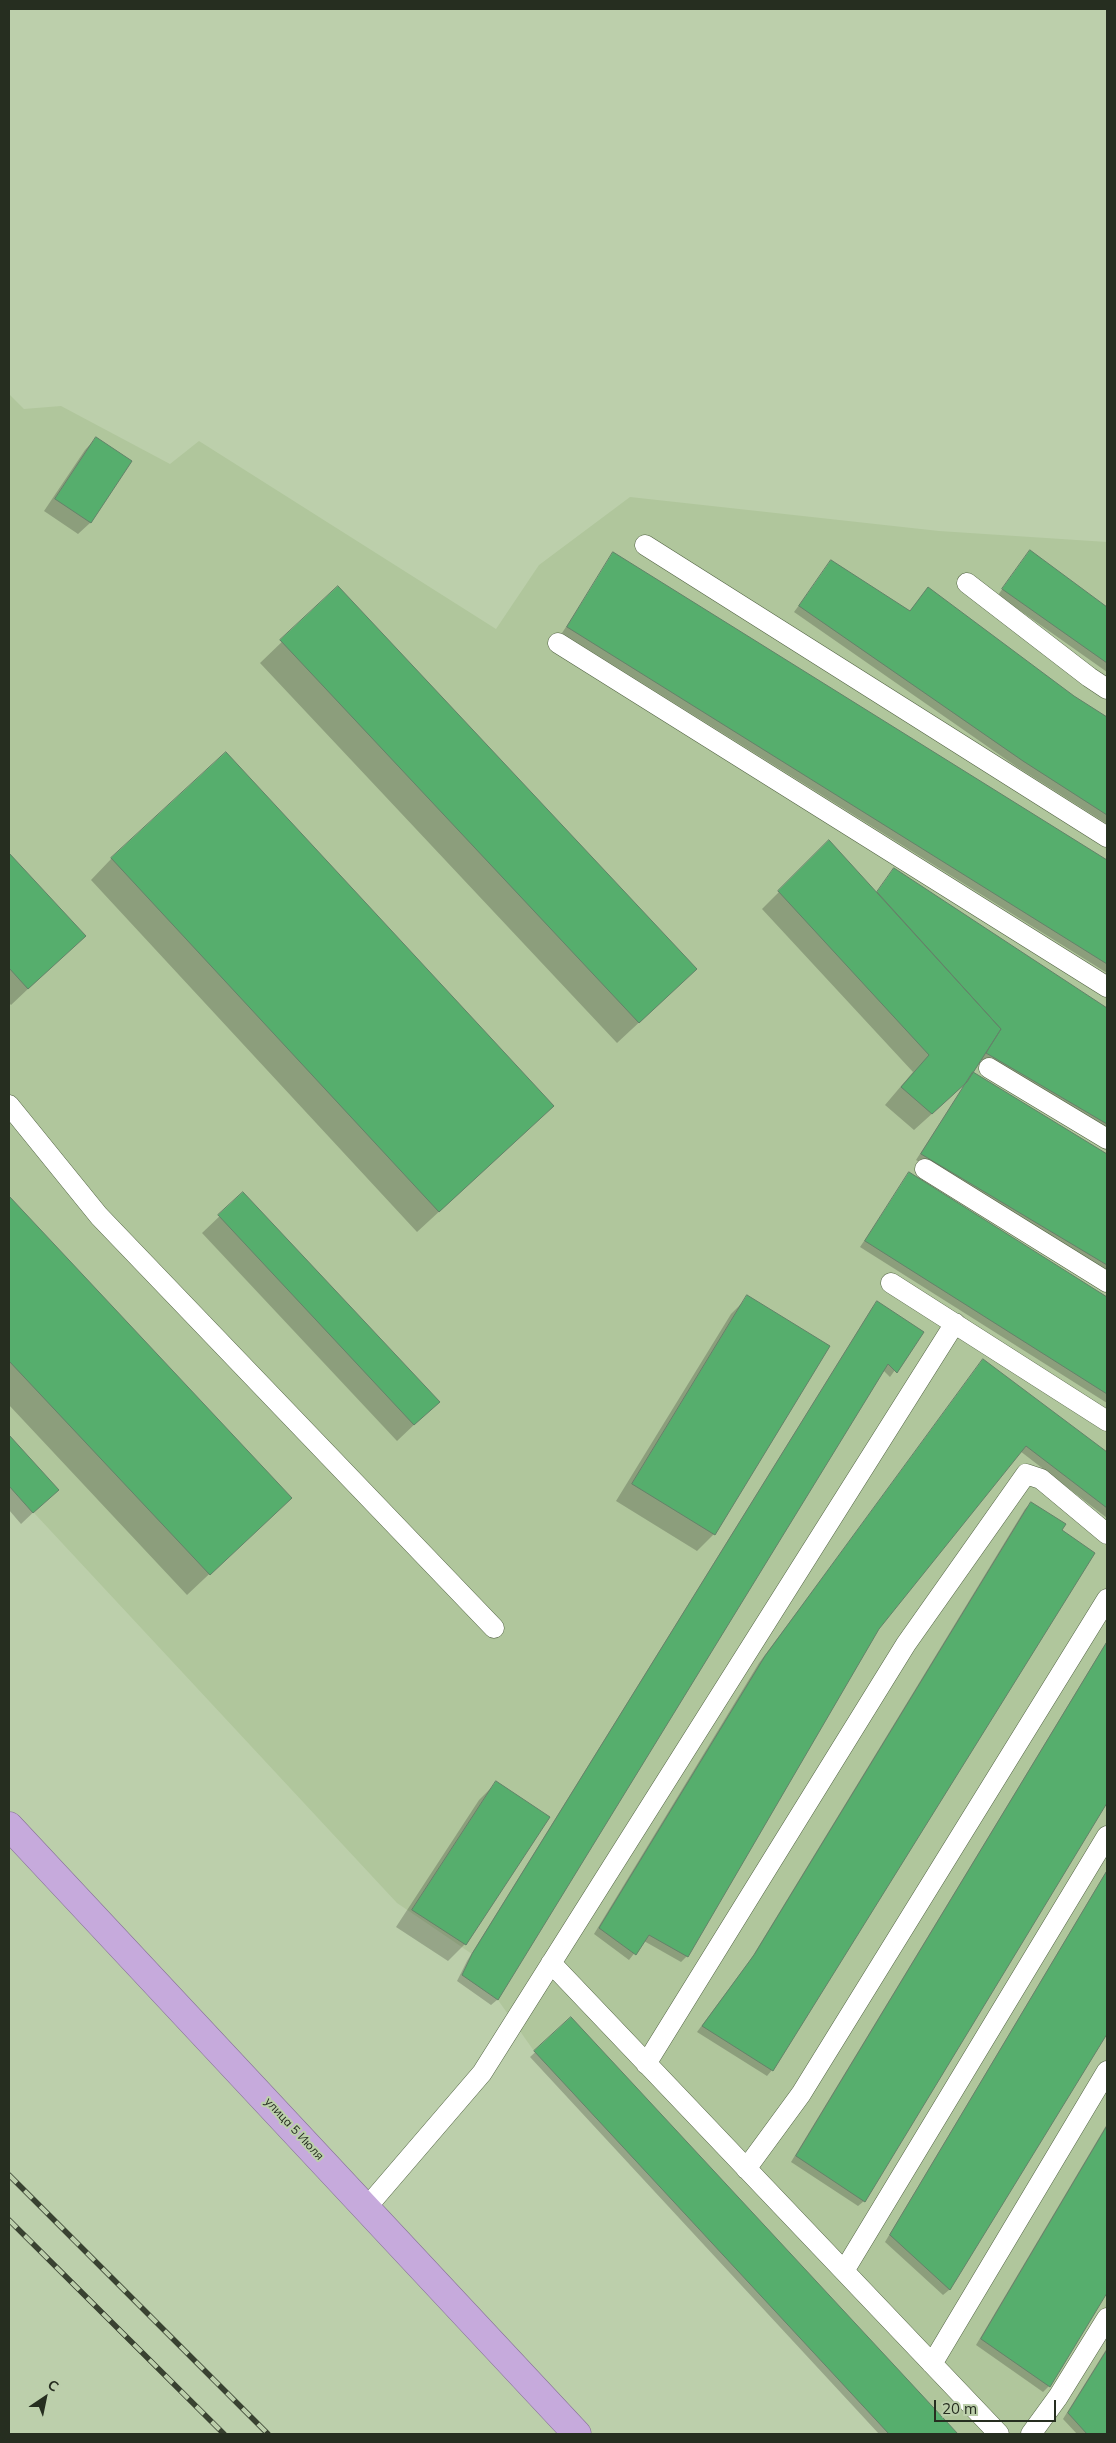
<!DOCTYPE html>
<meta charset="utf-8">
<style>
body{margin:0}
#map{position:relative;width:1116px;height:2443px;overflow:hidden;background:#bccfab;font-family:Mulish,sans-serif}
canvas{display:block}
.frame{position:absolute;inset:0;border:10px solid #262e20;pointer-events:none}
.north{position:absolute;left:20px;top:2373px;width:50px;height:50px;-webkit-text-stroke:4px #bccfab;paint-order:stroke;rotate:34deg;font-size:14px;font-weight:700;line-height:20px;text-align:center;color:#262e20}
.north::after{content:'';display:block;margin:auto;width:18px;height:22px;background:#262e20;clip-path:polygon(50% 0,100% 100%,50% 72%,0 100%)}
.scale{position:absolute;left:934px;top:2400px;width:122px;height:22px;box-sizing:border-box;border:2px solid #262e20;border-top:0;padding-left:6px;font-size:15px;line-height:18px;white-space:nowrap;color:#262e20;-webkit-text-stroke:4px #bccfab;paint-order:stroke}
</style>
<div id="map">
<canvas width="1116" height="2443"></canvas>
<div class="frame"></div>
<div class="north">С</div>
<div class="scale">20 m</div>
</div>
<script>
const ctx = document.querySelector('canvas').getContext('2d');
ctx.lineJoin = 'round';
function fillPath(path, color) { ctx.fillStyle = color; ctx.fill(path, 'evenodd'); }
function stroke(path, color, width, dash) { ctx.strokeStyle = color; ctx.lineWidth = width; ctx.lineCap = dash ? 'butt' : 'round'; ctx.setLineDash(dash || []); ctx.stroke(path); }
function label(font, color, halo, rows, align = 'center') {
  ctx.font = font + ' Mulish,sans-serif'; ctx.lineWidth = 4; ctx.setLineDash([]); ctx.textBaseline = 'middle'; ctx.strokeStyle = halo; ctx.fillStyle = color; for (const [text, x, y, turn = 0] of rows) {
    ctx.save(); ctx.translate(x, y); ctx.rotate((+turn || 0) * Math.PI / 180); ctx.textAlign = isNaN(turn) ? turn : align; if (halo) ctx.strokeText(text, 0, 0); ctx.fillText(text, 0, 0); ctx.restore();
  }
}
const built = new Path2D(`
 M 9,394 L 24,409 L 61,406 L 170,464 L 199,441 L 496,629 L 539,565 L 630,497 L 939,531 L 1107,542 L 1107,2434 L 889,2434 L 534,2051 L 498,2000 L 462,1975 L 472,1954 L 397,1903 L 9,1486 Z`);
const shadow = new Path2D(`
 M 96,438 L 131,462 L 90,523 L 78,534 L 44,511 L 85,450 Z
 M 1030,551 L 1107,608 L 1107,672 L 998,595 Z
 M 614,554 L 1107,861 L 1107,973 L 562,633 Z
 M 832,561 L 909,612 L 928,589 L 1073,697 L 1107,719 L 1107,824 L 1017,767 L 794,612 Z
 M 338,588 L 674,990 L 617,1043 L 260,663 Z
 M 829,842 L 876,894 L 894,870 L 1107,1009 L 1107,1132 L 980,1059 L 972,1073 L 1107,1155 L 1107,1274 L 916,1160 L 965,1084 L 914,1130 L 885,1105 L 913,1072 L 762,909 Z
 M 9,855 L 84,936 L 11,1005 L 9,1003 Z
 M 112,858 L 531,1127 L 417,1232 L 91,880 Z
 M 909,1174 L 1107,1299 L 1107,1403 L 860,1247 Z
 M 243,1194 L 438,1402 L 397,1441 L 202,1233 Z
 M 9,1198 L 290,1498 L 187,1595 L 9,1405 Z
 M 748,1297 L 714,1534 L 697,1551 L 616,1501 L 731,1314 Z
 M 877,1302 L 922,1332 L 890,1377 L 883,1370 L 497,2000 L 491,2005 L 457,1981 L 467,1961 L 872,1308 Z
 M 984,1361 L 1107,1453 L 1107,1518 L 1020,1451 L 878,1629 L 687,1956 L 681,1962 L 644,1941 L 629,1960 L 594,1934 L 759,1663 Z
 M 9,1437 L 57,1490 L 21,1524 L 9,1510 Z
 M 1031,1503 L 1061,1530 L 772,2070 L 767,2076 L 697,2032 L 749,1962 L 1025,1509 Z
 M 1107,1641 L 1107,1799 L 864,2201 L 858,2206 L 791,2162 Z
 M 496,1783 L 548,1817 L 465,1944 L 448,1961 L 396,1927 L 479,1800 Z
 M 1107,1870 L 1107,2032 L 949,2290 L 943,2295 L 885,2242 Z
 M 571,2019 L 956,2434 L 879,2434 L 530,2057 Z
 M 1107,2124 L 1107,2291 L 1049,2386 L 1043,2392 L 976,2345 Z
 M 1107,2348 L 1107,2434 L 1077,2434 L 1063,2419 Z`);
const building = new Path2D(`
 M 96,437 L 132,461 L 91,523 L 55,499 Z
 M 1030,550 L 1107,607 L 1107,663 L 1002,589 Z
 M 613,552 L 1107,860 L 1107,964 L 567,627 Z
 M 831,560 L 910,611 L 928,587 L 1074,696 L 1107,717 L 1107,815 L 1023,761 L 799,606 Z
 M 338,586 L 697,969 L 639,1023 L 280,640 Z
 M 226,752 L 554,1106 L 439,1212 L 111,858 Z
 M 829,840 L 1001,1029 L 967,1082 L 932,1114 L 901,1087 L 929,1055 L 778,891 Z
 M 9,853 L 86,936 L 28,989 L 9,968 Z
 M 894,868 L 1107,1008 L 1107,1124 L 986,1053 L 1001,1029 L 877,892 Z
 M 973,1072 L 1107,1154 L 1107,1265 L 921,1154 Z
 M 909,1172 L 1107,1297 L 1107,1394 L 865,1241 Z
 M 243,1192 L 440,1402 L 414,1425 L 218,1215 Z
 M 9,1196 L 292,1498 L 210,1575 L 9,1361 Z
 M 747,1295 L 830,1346 L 715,1535 L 632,1484 Z
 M 877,1301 L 924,1332 L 897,1373 L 888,1364 L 498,2000 L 462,1975 L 472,1954 Z
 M 983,1359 L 1107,1452 L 1107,1508 L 1026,1446 L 879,1629 L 688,1957 L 649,1935 L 636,1955 L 599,1928 L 765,1656 Z
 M 9,1435 L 59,1490 L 33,1513 L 9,1486 Z
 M 1031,1502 L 1066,1524 L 1062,1530 L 1095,1553 L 773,2071 L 702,2026 L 754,1955 Z
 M 1107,1642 L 1107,1803 L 865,2202 L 796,2156 Z
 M 496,1781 L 550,1817 L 466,1945 L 412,1910 Z
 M 1107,1871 L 1107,2034 L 950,2290 L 890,2235 Z
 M 571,2017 L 958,2434 L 889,2434 L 534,2051 Z
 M 1107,2126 L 1107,2293 L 1050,2387 L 981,2339 Z
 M 1107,2350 L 1107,2434 L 1087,2434 L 1068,2413 Z`);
const service = new Path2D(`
 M 645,545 L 1107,837
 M 967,583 L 1089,677 L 1107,689
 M 558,643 L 1107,987
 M 989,1068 L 1107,1139
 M 9,1105 L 99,1216 L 494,1628
 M 925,1169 L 1107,1282
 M 891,1283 L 1107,1421
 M 551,1963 L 999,2434
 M 646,2064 L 906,1644 L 1026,1474 L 1041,1479 L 1107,1534
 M 746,2169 L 801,2094 L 1107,1599
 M 367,2207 L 482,2073 L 955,1323
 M 844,2271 L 1107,1836
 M 932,2364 L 1107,2071
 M 1031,2434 L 1058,2397 L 1107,2318`);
const trunk = new Path2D(`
 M 9,1826 L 577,2434`);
const rail = new Path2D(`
 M 9,2175 L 268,2434
 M 9,2220 L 224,2434`);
const streetNames = [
 ["улица 5 Июля",294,2129,47]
];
fillPath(built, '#b0c69c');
fillPath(shadow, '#0003');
fillPath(building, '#56ae6d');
stroke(building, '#638369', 1);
stroke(service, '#516242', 21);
stroke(trunk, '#857095', 29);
stroke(service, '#fff', 20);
stroke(trunk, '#c6aadc', 28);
stroke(rail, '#394231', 5.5);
stroke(rail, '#bccfab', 4, [11]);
label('12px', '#262e20', '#bccfab', streetNames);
</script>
